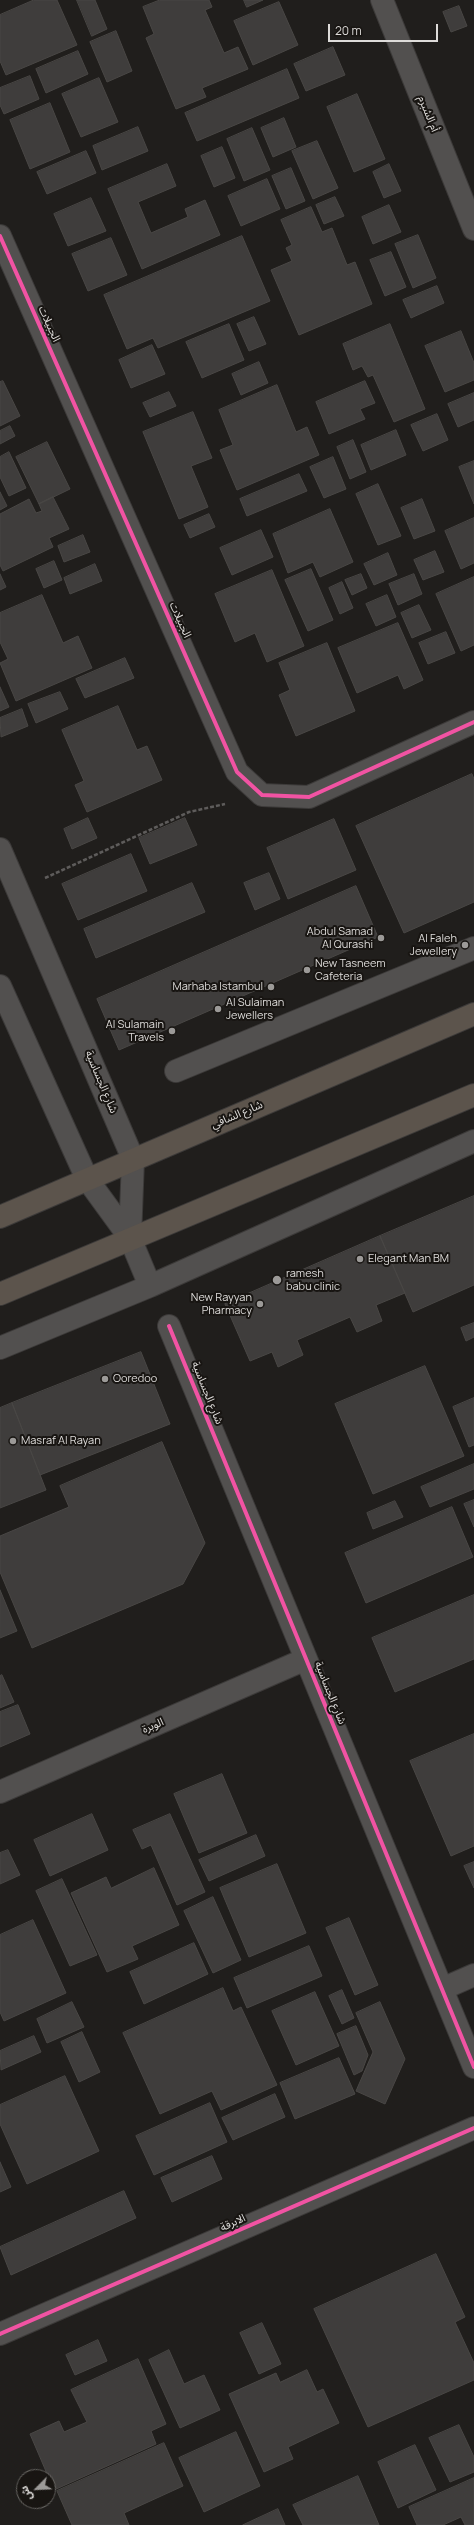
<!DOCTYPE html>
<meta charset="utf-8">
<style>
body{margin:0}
#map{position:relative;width:474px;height:2525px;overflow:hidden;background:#201e1c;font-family:Manrope,"Noto Sans Arabic",sans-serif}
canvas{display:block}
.north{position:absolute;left:16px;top:2469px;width:40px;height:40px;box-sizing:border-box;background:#181512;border:1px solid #676562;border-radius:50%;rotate:246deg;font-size:11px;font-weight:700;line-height:16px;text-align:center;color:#dedcda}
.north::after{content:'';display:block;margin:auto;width:14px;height:18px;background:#9c9a98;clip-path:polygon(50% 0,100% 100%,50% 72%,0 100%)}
.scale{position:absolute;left:328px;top:24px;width:110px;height:18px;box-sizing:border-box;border:2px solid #dedcda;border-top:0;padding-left:5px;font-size:12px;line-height:14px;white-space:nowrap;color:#dedcda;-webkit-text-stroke:3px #181512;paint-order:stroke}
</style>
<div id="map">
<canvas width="474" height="2525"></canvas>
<div class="north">ش</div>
<div class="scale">20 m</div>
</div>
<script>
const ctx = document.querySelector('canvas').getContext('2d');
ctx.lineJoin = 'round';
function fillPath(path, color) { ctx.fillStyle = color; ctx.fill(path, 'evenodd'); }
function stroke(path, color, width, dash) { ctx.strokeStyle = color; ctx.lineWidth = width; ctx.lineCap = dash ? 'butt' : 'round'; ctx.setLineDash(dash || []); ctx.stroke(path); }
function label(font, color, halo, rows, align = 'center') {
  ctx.font = font + ' Manrope,"Noto Sans Arabic",sans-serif'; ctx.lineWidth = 4; ctx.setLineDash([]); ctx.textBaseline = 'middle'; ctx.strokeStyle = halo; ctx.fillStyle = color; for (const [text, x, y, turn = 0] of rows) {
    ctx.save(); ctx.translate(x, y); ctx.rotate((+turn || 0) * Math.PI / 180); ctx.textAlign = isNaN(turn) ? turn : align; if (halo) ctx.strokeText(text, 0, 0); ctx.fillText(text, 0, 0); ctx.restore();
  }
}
const building = new Path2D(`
 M 34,0 L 57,0 L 77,45 L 6,75 L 0,61 L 0,15 Z
 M 77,0 L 95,0 L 107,29 L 92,36 Z
 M 160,0 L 209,0 L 212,7 L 205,10 L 224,53 L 238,47 L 248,69 L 202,88 L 206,97 L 176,109 L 146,38 L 154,34 L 143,7 Z
 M 244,0 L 263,0 L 247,7 Z
 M 279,2 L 298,45 L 253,65 L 234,21 Z
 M 459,6 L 467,26 L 451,32 L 443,12 Z
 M 116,31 L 132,71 L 107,82 L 90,42 Z
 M 333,47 L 345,75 L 306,91 L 294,64 Z
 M 78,51 L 88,74 L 46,93 L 36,69 Z
 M 287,69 L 299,98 L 197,141 L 185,113 Z
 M 30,76 L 39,99 L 4,114 L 0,105 L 0,88 Z
 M 99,78 L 118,122 L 81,137 L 62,94 Z
 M 357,94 L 385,159 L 354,172 L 327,107 Z
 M 50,103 L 70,152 L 30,169 L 10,120 Z
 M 284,118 L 296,147 L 273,157 L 261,128 Z
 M 138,127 L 148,151 L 102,170 L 93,146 Z
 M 252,128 L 270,170 L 244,181 L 227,139 Z
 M 317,141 L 338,188 L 313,199 L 292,151 Z
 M 222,147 L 235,178 L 214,187 L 201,156 Z
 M 86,151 L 96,173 L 47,194 L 37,172 Z
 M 167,164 L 176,186 L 138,202 L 151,233 L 188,217 L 185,209 L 205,200 L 220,235 L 142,269 L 108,189 Z
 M 389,164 L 401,191 L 384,198 L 373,172 Z
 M 291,168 L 305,201 L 286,209 L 272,176 Z
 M 267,179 L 280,209 L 241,226 L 228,196 Z
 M 335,197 L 344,216 L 324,224 L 316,205 Z
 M 91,198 L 106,231 L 68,246 L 54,214 Z
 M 389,205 L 401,232 L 373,244 L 362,217 Z
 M 311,207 L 322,232 L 332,228 L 347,265 L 355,262 L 372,304 L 299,335 L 271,270 L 292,261 L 286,248 L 292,245 L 281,220 Z
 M 418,235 L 436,278 L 413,288 L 395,244 Z
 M 242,236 L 270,301 L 158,348 L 153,338 L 127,349 L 104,295 Z
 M 111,238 L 127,275 L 88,291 L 72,254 Z
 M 391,252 L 406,287 L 385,296 L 370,260 Z
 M 437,286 L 444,303 L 411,318 L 403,300 Z
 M 254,317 L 266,344 L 249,351 L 237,324 Z
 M 229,324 L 244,360 L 202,378 L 186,342 Z
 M 390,324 L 425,409 L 394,422 L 373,375 L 368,377 L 362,366 L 353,370 L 343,344 Z
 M 461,331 L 474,363 L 474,380 L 445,392 L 425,346 Z
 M 152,345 L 165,374 L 131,388 L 119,360 Z
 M 259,362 L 268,383 L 241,395 L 232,374 Z
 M 3,381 L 20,416 L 0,426 L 0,382 Z
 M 365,381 L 375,403 L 360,409 L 365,419 L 329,434 L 316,402 Z
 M 277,385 L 296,432 L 307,427 L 319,455 L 237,490 L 220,450 L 233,445 L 219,410 Z
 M 169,392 L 176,406 L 150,417 L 143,403 Z
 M 474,393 L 474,420 L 458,427 L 448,404 Z
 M 193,412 L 212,458 L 191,466 L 208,507 L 179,519 L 143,432 Z
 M 437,414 L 448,440 L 423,451 L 411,425 Z
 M 10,426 L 15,436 L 0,444 L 0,431 Z
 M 396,430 L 406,455 L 371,470 L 361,445 Z
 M 353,440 L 366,472 L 350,479 L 337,447 Z
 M 47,442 L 70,489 L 39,504 L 16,457 Z
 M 9,452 L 26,488 L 9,496 L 0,477 L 0,457 Z
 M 333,457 L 346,489 L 324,498 L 310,467 Z
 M 474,461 L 474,504 L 459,467 Z
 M 299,474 L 307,491 L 247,516 L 240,499 Z
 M 378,484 L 401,536 L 378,545 L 356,494 Z
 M 0,492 L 7,506 L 0,510 Z
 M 53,497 L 69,529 L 49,538 L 53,547 L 3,571 L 0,565 L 0,514 L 29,499 L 36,513 L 42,511 L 39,504 Z
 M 422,499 L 435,531 L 414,539 L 401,508 Z
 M 330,509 L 353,562 L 320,577 L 313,562 L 288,573 L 273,534 Z
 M 209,514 L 215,527 L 190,538 L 184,525 Z
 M 474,518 L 474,563 L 461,569 L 445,531 Z
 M 261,530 L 273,557 L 232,575 L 220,548 Z
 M 83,535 L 90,552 L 64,562 L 58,546 Z
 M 435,551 L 444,572 L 423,580 L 414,560 Z
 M 388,553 L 397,575 L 374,585 L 364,564 Z
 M 54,561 L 62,580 L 44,588 L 36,569 Z
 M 95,564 L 102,581 L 70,594 L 64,578 Z
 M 311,569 L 333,620 L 308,631 L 285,580 Z
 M 272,570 L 304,646 L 267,662 L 255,633 L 235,642 L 215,594 Z
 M 0,574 L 6,587 L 0,590 Z
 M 361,574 L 367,588 L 352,595 L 345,580 Z
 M 414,574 L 422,594 L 398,605 L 389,584 Z
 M 474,577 L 474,645 L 461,651 L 436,594 Z
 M 342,582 L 353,608 L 340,614 L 329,588 Z
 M 42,595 L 63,643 L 78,636 L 92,668 L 16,701 L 0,663 L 8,659 L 0,642 L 0,613 Z
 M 387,595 L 396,617 L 376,626 L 366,604 Z
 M 419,605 L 431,630 L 412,638 L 401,613 Z
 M 398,623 L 423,680 L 404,689 L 398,675 L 357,693 L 338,648 Z
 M 446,632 L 455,653 L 428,664 L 419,643 Z
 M 327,643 L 355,711 L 296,736 L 279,695 L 290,690 L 279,663 Z
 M 125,658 L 134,678 L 85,698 L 76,679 Z
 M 0,687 L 9,707 L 0,711 Z
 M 60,692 L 68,709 L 36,723 L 28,704 Z
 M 118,706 L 137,750 L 147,746 L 162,780 L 87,812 L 75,785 L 84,781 L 62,730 Z
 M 22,709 L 28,726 L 1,737 L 0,718 Z
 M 472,774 L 474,779 L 474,902 L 404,933 L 356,826 Z
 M 88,818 L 97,838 L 72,849 L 64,829 Z
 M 185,818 L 197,845 L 150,864 L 139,838 Z
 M 334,819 L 356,870 L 288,899 L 267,848 Z
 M 131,854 L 147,891 L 78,920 L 62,884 Z
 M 269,873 L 280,899 L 255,910 L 244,883 Z
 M 192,883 L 205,912 L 96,958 L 84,929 Z
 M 356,886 L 378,937 L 119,1050 L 97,999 Z
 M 474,1196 L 474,1285 L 413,1312 L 380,1236 Z
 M 380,1236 L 405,1293 L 376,1305 L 382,1321 L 357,1332 L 350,1317 L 297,1340 L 303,1355 L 278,1367 L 272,1352 L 250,1361 L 225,1304 Z
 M 474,1323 L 474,1337 L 466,1341 L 461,1328 Z
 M 141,1352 L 170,1424 L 40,1475 L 12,1403 Z
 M 425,1366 L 464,1456 L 373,1494 L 335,1404 Z
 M 474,1398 L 474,1445 L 469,1447 L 453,1407 Z
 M 12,1403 L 46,1490 L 0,1508 L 0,1408 Z
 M 162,1442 L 205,1543 L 183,1584 L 32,1648 L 0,1572 L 0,1536 L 69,1507 L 60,1486 Z
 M 474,1464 L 474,1489 L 430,1507 L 421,1487 Z
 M 474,1500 L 474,1527 L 464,1504 Z
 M 395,1501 L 403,1517 L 373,1529 L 367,1513 Z
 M 452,1507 L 473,1557 L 366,1603 L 345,1553 Z
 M 0,1590 L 17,1631 L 0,1638 Z
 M 474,1595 L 474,1659 L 395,1692 L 372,1638 Z
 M 2,1675 L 14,1702 L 0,1708 L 0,1676 Z
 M 18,1705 L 30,1734 L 0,1747 L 0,1712 Z
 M 474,1734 L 474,1846 L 451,1856 L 410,1761 Z
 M 222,1774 L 247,1833 L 199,1853 L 174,1794 Z
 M 92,1814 L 108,1850 L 50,1876 L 34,1840 Z
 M 170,1814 L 205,1892 L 177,1905 L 151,1845 L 142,1849 L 133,1830 Z
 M 256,1835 L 265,1856 L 209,1881 L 199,1860 Z
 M 8,1850 L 20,1875 L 0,1884 L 0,1853 Z
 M 474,1862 L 474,1888 L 464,1866 Z
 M 277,1864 L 306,1933 L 249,1957 L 220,1888 Z
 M 154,1868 L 179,1925 L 132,1946 L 138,1959 L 107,1972 L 71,1893 L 106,1877 L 111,1888 Z
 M 62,1879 L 97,1955 L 70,1966 L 36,1891 Z
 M 213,1897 L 241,1960 L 213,1973 L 184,1911 Z
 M 349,1918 L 378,1985 L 355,1995 L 326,1928 Z
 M 33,1920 L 66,1993 L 4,2021 L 0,2012 L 0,1935 Z
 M 194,1943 L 208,1974 L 144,2004 L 130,1972 Z
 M 309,1946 L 322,1976 L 247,2008 L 234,1978 Z
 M 223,1988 L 233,2011 L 241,2007 L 277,2085 L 221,2110 L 212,2091 L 160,2114 L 123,2033 Z
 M 342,1990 L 354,2018 L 342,2024 L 329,1996 Z
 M 315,1992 L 339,2046 L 296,2065 L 272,2011 Z
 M 72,2002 L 84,2027 L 47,2043 L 37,2019 Z
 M 380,2002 L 405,2059 L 385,2104 L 356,2091 L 373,2052 L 356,2013 Z
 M 356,2026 L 368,2055 L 362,2071 L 354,2075 L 337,2034 Z
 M 82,2032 L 100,2072 L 79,2082 L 61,2042 Z
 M 34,2036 L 41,2052 L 1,2070 L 0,2051 Z
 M 339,2058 L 355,2094 L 295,2119 L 280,2083 Z
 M 65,2076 L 99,2151 L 27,2184 L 0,2124 L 0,2105 Z
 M 275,2094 L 285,2117 L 233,2140 L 222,2118 Z
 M 210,2103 L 227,2142 L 154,2175 L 136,2136 Z
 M 212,2156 L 222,2179 L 172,2202 L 161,2178 Z
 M 0,2162 L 11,2187 L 0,2192 Z
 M 124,2191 L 136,2218 L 11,2275 L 0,2247 Z
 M 436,2254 L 465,2317 L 455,2322 L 474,2363 L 474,2380 L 368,2427 L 314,2309 Z
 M 262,2323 L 281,2364 L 259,2374 L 240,2333 Z
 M 98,2340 L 107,2361 L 75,2375 L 66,2355 Z
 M 169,2350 L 184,2384 L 204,2375 L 220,2410 L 180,2428 L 149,2360 Z
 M 138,2359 L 166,2424 L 151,2431 L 156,2444 L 54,2490 L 30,2434 L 59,2421 L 64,2432 L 87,2422 L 71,2390 Z
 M 307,2370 L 317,2392 L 323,2389 L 339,2423 L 288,2447 L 293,2459 L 264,2472 L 229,2394 L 276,2373 L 280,2382 Z
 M 459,2425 L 474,2457 L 474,2472 L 450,2482 L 429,2438 Z
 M 236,2432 L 260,2486 L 204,2512 L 179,2458 Z
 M 164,2443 L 183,2486 L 124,2513 L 129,2525 L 72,2525 L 57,2491 Z
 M 415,2445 L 436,2490 L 398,2508 L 378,2462 Z
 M 358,2476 L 379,2525 L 303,2525 L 293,2505 Z
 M 474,2478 L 474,2525 L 465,2525 L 461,2517 L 443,2525 L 417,2525 L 409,2507 Z
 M 278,2509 L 285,2525 L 243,2525 Z`);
const path = new Path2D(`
 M 45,878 L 189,812 L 225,804`);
const minor = new Path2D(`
 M 382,0 L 474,229
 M 0,236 L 237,772 L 262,795 L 309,797 L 474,722
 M 0,849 L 133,1159 L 130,1238
 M 0,986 L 87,1179 L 130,1238 L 150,1286
 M 176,1071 L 474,948
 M 169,1326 L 474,2067
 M 0,1348 L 150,1286 L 474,1141
 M 0,1792 L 306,1659
 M 442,1989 L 474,1975
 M 0,2334 L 474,2128`);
const major = new Path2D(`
 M 0,1217 L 474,1014
 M 0,1294 L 474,1095`);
const cycleway = new Path2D(`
 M 0,236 L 237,772 L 262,795 L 309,797 L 474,722
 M 169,1326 L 474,2067
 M 0,2334 L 474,2128`);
const markers = [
 [381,938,4,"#9c9a98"],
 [465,945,4,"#9c9a98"],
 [307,970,4,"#9c9a98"],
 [271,987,4,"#9c9a98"],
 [218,1009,4,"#9c9a98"],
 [172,1031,4,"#9c9a98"],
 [360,1259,4,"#9c9a98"],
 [277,1280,5,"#9c9a98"],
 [260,1304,4,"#9c9a98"],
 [105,1379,4,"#9c9a98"],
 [13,1441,4,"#9c9a98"]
];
const streetNames = [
 ["أم الشبرم",428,114,68],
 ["الجبيلات",49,324,66],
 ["الجبيلات",180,620,66],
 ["شارع الجساسية",101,1082,67],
 ["شارع الشافي",237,1115,-23],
 ["شارع الجساسية",207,1393,68],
 ["شارع الجساسية",330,1693,68],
 ["الوبرة",153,1726,-23],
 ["الابرقة",233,2223,-24]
];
const poiNames = [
 ["Abdul Samad",373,932,"right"],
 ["Al Qurashi",373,945,"right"],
 ["Al Faleh",457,939,"right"],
 ["Jewellery",457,952,"right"],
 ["New Tasneem",315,964],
 ["Cafeteria",315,977],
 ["Marhaba Istambul",263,987,"right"],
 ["Al Sulaiman",226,1003],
 ["Jewellers",226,1016],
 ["Al Sulamain",164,1025,"right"],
 ["Travels",164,1038,"right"],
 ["Elegant Man BM",368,1259],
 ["ramesh",286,1274],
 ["babu clinic",286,1287],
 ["New Rayyan",252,1298,"right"],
 ["Pharmacy",252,1311,"right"],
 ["Ooredoo",113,1379],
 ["Masraf Al Rayan",21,1441]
];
fillPath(building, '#3f3d3c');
stroke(building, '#494745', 1);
stroke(minor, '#3c3a39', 24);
stroke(major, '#3c3a39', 24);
stroke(path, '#5e5c5b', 2.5, [4, 2]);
stroke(minor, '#52504f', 22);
stroke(major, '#5c544c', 22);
stroke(cycleway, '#f153a3', 4);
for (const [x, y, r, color] of markers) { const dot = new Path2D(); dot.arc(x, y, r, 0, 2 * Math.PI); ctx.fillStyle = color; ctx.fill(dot); stroke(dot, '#181512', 1.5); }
label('11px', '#dedcda', '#181512', streetNames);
label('11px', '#dedcda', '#181512', poiNames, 'left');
</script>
